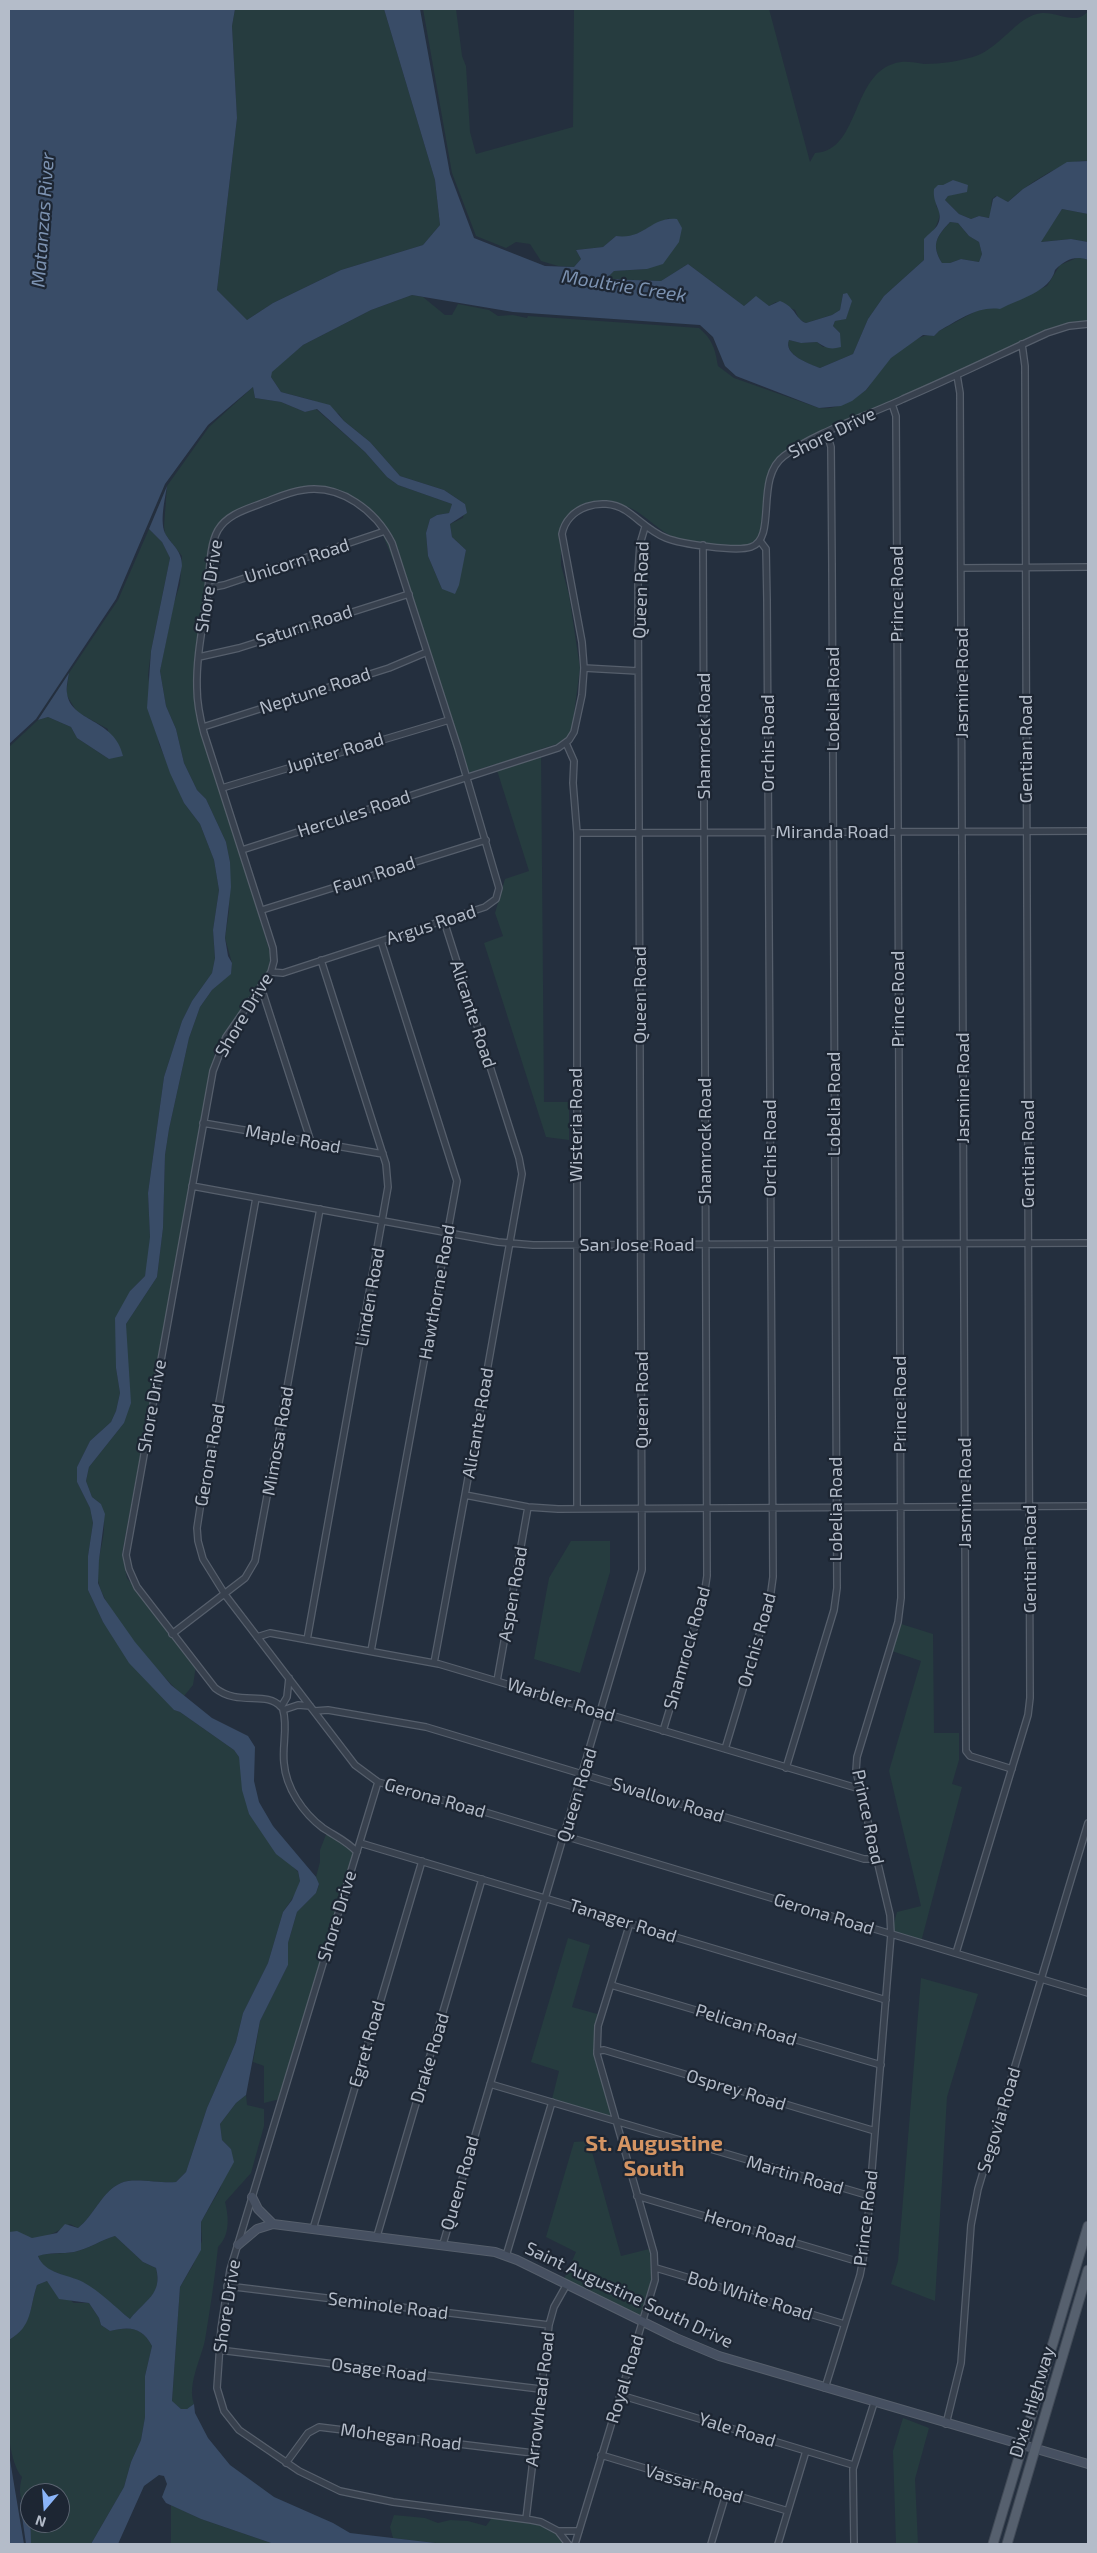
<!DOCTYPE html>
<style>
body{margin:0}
#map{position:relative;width:1097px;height:2553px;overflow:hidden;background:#242f3e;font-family:"Exo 2",sans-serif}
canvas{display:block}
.frame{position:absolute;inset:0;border:10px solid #b4bcc9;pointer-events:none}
.north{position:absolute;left:20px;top:2483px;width:50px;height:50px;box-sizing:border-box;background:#1d2633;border:1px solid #59626f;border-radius:50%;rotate:198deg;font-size:14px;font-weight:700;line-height:20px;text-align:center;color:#b4bcc9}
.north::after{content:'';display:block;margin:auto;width:18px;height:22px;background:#8ab4f8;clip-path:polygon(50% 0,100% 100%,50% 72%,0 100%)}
</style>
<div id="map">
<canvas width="1097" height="2553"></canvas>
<div class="frame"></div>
<div class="north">N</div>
</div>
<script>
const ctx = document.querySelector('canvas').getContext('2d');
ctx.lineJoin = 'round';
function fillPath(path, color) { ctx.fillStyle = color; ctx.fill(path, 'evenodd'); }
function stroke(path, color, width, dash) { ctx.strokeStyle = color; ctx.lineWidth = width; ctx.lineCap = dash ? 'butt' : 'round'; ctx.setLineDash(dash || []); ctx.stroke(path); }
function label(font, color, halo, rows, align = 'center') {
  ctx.font = font + ' "Exo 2",sans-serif'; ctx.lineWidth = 4.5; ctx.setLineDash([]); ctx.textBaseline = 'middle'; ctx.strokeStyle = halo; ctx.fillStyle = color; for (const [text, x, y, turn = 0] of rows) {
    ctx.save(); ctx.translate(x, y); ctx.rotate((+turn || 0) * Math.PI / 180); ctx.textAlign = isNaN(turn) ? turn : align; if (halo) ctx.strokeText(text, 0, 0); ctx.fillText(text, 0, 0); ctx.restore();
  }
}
const green = new Path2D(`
 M 235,9 L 384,9 L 435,180 L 440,225 L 423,245 L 341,270 L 273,303 L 247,320 L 217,290 L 237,118 L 232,26 Z
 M 423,9 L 456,9 L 462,56 L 466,66 L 470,132 L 476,154 L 573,127 L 574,9 L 769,9 L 810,162 L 815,153 C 862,151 850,69 901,62 C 908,61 917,63 924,64 C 941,64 961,61 976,56 C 1001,47 1018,15 1042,13 C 1058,12 1077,26 1088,11 L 1088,161 C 1066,158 1024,186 1008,202 L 996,196 L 992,199 L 990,218 L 979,216 L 971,219 L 959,214 L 945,200 L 948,196 L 960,192 L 960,184 L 953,180 L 943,186 L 936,206 L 940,211 C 939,231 923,238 924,260 L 884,296 L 868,319 L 853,354 L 820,368 C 809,364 784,355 789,340 L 801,343 L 817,342 L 823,347 L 840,341 L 840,333 L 833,326 L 835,321 L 846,318 L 851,302 L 843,294 L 840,310 L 832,315 L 806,323 L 799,319 L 795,310 L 776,302 L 769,306 L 751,300 L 744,306 L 688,264 L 661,281 L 606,279 L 614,271 L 647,269 L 669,218 L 628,238 L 616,236 L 603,247 L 576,250 L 581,259 L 574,267 L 558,266 L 541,261 L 530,244 L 516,242 L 506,248 L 476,236 L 452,173 Z
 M 1062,209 L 1088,214 L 1088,242 L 1071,239 L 1040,242 Z
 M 950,222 L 958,223 L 969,236 L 979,242 L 982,254 L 979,262 L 961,259 L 950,263 L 942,263 C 931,244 936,238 950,222 Z
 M 1079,257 L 1088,260 L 1088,323 L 1062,325 L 1004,350 L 778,457 L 769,471 L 760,541 C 737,560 694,549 669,535 C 655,527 643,513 628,507 C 613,502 598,503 582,504 L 561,535 L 561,565 L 569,595 L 580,668 L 572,729 L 567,741 L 541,749 L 544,1102 L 569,1102 L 569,1140 L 546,1137 L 484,943 L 503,936 L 495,913 L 505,879 L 529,871 L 495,764 L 462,775 L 406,592 L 376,518 L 350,499 L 321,490 L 303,492 L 226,517 L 217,529 L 195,692 L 221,788 L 271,956 L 267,976 L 229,1026 L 215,1051 L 122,1554 L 127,1578 L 196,1666 L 193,1685 L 184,1696 C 162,1678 105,1611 99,1584 C 94,1565 104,1545 104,1527 C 105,1520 102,1511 101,1504 L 92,1497 L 86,1481 L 89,1467 L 124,1423 L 126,1324 L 157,1277 L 163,1228 L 165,1155 L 169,1129 L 189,1038 L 200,1007 L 212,990 L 231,973 L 232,963 L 225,938 L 229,911 L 230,862 L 226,842 L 206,799 L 197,790 L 184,763 L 176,729 L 166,706 L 160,671 L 173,606 L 180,584 L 182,556 L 165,534 L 164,526 L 167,486 L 209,427 L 253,387 L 255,398 L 281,402 L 305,412 L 316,409 L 365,452 L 387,477 L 398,485 L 452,504 L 449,513 L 437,515 L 430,519 L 426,533 L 428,556 L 442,589 C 459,573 461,574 466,550 L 452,537 L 450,524 L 463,518 L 465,504 L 444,490 L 400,476 L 370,442 L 344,421 L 339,414 L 312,400 L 281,392 L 271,377 L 271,372 L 303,345 L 371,310 L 412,295 L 423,297 L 445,315 L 452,315 L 458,304 L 489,310 L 498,316 L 513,315 L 527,318 L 528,316 L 699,328 C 713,340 715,349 718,366 L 734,378 L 819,408 C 838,410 850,401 865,391 C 870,387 872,381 875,375 C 884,362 918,330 934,336 L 939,331 L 980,309 L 996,308 L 1047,286 L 1060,265 Z
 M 149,529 L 162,542 L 170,558 L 151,651 L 148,675 L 159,744 L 184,803 L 200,824 L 214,860 L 219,890 L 213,930 L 215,958 L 212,973 L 192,1001 L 182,1021 L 164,1077 L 148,1193 L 150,1237 L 149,1260 L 145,1276 L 130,1291 L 116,1368 L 120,1393 L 116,1411 L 111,1422 L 90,1441 L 77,1467 L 77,1482 L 90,1508 L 93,1523 L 88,1556 L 88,1590 L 103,1622 L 174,1710 L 180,1712 L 234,1750 L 239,1757 L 249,1814 L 298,1872 L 300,1881 L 296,1893 L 283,1912 L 268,1963 L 243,2013 L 236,2042 L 207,2108 L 186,2172 L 176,2182 C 161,2184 134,2177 121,2183 C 102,2191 94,2216 78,2228 L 70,2224 C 60,2230 45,2239 32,2238 C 23,2237 19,2231 9,2232 L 9,747 L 38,720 L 48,717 L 71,727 L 77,738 L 109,759 L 108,729 L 77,712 L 66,694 L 69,673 L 118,600 Z
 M 571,1541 L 610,1541 L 610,1572 L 580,1673 L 534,1659 L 549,1578 Z
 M 898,1623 L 933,1634 L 934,1733 L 959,1733 L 959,1760 L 952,1784 L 962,1787 L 921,1942 L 891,1934 L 897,1912 L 921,1906 L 889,1771 L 921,1661 L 889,1650 Z
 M 327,1832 L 353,1843 L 354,1851 L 280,2099 L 264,2103 L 264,2066 L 253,2062 L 260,2021 L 288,1965 L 288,1943 L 297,1912 L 316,1893 L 319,1885 L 316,1877 L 320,1862 L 320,1850 Z
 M 568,1938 L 590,1945 L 572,2007 L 601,2015 L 597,2049 L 617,2120 L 551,2103 L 559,2071 L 531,2062 Z
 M 921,1978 L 978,1994 L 947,2097 L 935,2301 L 891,2284 L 898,2261 Z
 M 246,2095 L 247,2105 L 264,2109 L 264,2126 L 251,2173 L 225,2202 C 229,2218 230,2235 218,2247 C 215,2278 210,2309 205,2340 C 201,2359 187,2385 194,2404 L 187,2409 L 181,2409 L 172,2402 L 180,2287 L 193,2265 L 202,2241 L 201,2222 L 220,2189 L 231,2149 L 222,2140 L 220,2124 L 236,2103 Z
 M 589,2141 L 621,2256 L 653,2248 L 657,2269 L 643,2318 L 564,2279 L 576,2252 L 546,2237 L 574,2142 Z
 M 115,2236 L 143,2262 L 156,2268 C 163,2295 145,2300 130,2319 L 84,2283 L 47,2269 L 41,2263 L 38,2255 C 50,2253 63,2254 74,2252 C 88,2249 101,2240 115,2236 Z
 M 47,2281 L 74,2303 L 89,2303 L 99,2318 L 101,2325 L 110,2331 C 130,2326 142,2327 152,2346 L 145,2376 L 145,2417 L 141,2440 L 131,2462 L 124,2487 L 91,2544 L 31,2544 L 30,2523 L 60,2523 L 60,2493 L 30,2493 L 30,2522 C 25,2502 16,2499 22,2477 C 1,2451 9,2374 9,2340 C 31,2327 30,2307 37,2285 Z
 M 903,2418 L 929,2428 L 915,2479 L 918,2544 L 896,2544 L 893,2451 Z
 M 171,2505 L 201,2519 L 274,2544 L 171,2544 Z
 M 394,2515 L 425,2518 L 438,2523 L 450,2520 L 468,2521 L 486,2526 L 494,2515 L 515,2517 L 557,2530 L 567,2544 L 444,2544 L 393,2538 L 390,2527 Z`);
const water = new Path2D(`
 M 9,9 L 235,9 L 232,26 L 237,118 L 217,290 L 247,320 L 273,303 L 341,270 L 423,245 L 440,225 L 435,180 L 384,9 L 420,9 L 450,174 L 474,238 L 545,266 L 574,267 L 581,259 L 576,250 L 603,247 L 616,236 C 645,240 651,216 677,219 L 682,228 L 679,242 L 663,264 L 647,269 L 614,271 L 606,279 L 661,281 L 688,264 L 744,306 L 756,296 L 769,306 L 780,301 C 797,308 795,319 806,323 L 832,315 L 840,310 L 843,294 L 847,293 L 852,301 L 846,319 L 835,321 L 833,326 L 840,333 L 841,347 C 830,350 826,348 817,342 L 801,343 L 789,340 C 783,355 810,364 820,368 L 853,354 L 868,319 L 884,296 L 924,260 L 924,239 C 928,234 936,229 938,224 C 944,211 932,205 934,189 L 938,185 L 943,185 L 953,180 L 968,185 L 967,192 L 948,196 L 945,200 L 959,214 L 971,219 L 979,216 L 989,218 L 993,199 L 997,196 L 1008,202 L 1023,189 L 1067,162 L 1088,161 L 1088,214 L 1062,209 L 1041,242 L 1071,239 L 1088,242 L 1088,260 C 1075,255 1065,260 1055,270 C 1050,292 1019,299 1000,309 C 977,306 959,320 939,331 L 934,336 L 923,335 L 891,358 L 866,390 L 852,401 L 841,406 L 819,408 L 736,376 L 725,366 L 713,337 L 700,325 L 513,312 L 412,295 L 371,310 L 303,345 L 272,372 L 271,377 L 281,392 L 330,405 L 344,421 L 370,442 L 400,476 L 444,490 L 465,504 L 467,513 L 450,524 L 452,537 L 466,550 L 459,585 L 455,594 L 442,589 L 428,556 L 426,533 L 430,519 L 437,515 L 449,513 L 452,504 L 398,485 L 387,477 L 365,452 L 317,409 L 305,412 L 281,402 L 255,398 L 253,387 L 208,425 L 165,484 L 116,599 L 36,719 L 9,744 ZM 950,222 L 958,223 L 969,236 L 979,242 L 982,254 L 979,262 L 961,259 L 950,263 L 942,263 C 931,245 936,237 950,222 Z
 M 167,486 C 165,499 159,523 166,535 C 173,546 182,551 182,566 L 160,671 L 166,706 L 176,729 L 184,763 L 197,790 L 206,799 L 226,842 L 230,862 L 231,887 L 225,938 L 228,956 L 232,963 L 231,974 L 212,990 L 200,1007 L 189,1038 L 169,1129 L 165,1155 L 163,1228 L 157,1277 L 126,1324 L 131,1403 L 124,1423 L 89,1467 L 86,1481 L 92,1497 L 101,1504 L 105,1514 L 99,1560 L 98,1583 L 104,1598 L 135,1642 L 171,1685 L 212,1718 L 248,1736 L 255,1747 L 254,1781 L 259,1802 L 273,1826 L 316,1877 L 319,1884 L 316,1893 L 297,1912 L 288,1943 L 288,1965 L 260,2021 L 246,2095 L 236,2103 L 220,2124 L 222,2140 L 231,2149 L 234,2162 L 201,2222 L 201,2250 L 180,2287 L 172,2401 L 181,2409 L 187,2409 L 194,2404 L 195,2413 L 208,2438 L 230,2465 L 274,2497 L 333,2523 L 350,2533 L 444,2544 L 274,2544 L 201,2519 L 166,2503 L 162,2497 L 167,2484 L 164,2476 L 159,2475 L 144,2486 L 118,2544 L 91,2544 L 124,2487 L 131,2462 L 141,2440 L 145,2417 L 145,2376 L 152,2346 C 142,2327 130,2326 110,2331 L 101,2325 L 99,2318 L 89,2303 L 59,2299 L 47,2281 L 37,2285 C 29,2309 33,2326 9,2340 L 9,2232 L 17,2231 L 32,2238 L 57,2233 L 65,2224 L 78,2228 C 94,2216 102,2191 121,2183 C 134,2177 161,2184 176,2182 L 186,2172 L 207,2108 L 236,2042 L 243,2013 L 268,1963 L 283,1912 L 292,1900 L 300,1881 L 298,1871 L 276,1854 L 249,1814 L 242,1790 L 239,1757 L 234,1750 L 180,1712 L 174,1710 L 129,1663 L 103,1622 L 88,1590 L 88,1556 L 93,1523 L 90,1508 L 77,1482 L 77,1467 L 90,1441 L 111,1422 L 116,1411 L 120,1393 L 116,1368 L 115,1318 L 130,1291 L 145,1276 L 150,1237 L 148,1193 L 164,1077 L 182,1021 L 192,1001 L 212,973 L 215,958 L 213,930 L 219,890 L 214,860 L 200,824 L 184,803 L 170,773 L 147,708 L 151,651 L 170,558 L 162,542 L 149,529 ZM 115,2236 L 143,2262 L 156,2268 C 163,2294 145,2300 130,2319 C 115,2307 101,2292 83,2282 C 67,2274 45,2274 38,2256 C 50,2252 62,2254 74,2252 C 88,2249 101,2240 115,2236 Z
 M 69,673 C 68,679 66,687 67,693 C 70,722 115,718 123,756 L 109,759 L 77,738 L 71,727 L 48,717 L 38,720 Z
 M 9,2454 L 24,2544 L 9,2544 Z
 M 20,2502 C 31,2514 31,2528 31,2544 L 26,2544 Z`);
const street = new Path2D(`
 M 957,375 L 960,393 L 966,1751 L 970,1756 L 1012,1769
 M 961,568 L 1088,567
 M 208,588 L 224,585 L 385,531
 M 199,657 L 239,648 L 409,594
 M 584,668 L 638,671
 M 203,727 L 389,668 L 427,652
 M 566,743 L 574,761 L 573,783 L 577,833 L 577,1508
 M 222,788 L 449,720
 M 577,833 L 1088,831
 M 242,850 L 558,748 L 569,740 L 574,732 L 582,695 L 584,668 L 582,642 L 562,534 C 567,507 602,496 625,510 C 639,519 649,531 666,538 C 681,544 736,552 751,547 C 778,538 754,478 784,456 C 816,432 867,416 903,399 C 952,378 999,355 1047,333 L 1069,326 L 1088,324
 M 262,910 L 486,840
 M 444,921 L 519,1158 L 522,1174 L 465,1495 L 528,1507 L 558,1509 L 1088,1506
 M 271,972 L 283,973 L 485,907 L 496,899 L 499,888 L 458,748 L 392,543 C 376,511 341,484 303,490 C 288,492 274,499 260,504 C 244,510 227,515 218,530 C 209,546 210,571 208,589 C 204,621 196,655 197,688 C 197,703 200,718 204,733 L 273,948 L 274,961 L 271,972 L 226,1037 L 213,1071 L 126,1555 L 129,1569 L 137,1587 L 215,1688 C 239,1707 266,1690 281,1707 L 287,1697 L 289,1678
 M 261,987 L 311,1142
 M 203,1123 L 383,1154
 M 192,1186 L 498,1242 L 533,1245 L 1088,1243
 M 256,1198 L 201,1502 L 197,1528 L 198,1541 L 203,1559 L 226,1596 L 355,1765 L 378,1782 L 478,1810 L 1088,1993
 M 172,1634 L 245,1578 L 255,1561 L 320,1209
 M 257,1637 L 270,1633 L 439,1664 L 860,1789
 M 307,1640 L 388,1187 L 386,1164 L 321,960
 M 371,1651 L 457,1181 L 381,941
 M 434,1663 L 465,1495
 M 497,1681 L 528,1507
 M 310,1706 L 298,1705 L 283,1710 C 288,1726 282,1746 284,1763 C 286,1788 303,1813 323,1828 C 335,1836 347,1841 357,1852
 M 314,1711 L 328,1710 L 426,1727 L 864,1859 L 877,1859
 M 663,1731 L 704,1596 L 707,1576 L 703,545
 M 725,1749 L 770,1599 L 773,1577 L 767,600 L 766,549 L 760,541
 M 786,1768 L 834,1610 L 837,1588 L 832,566 L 831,447 L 827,433
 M 378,1782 L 230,2270 L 221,2329 L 217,2388 L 224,2411 L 239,2430 L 299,2471 L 340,2491 L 393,2502 L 531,2520 L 541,2522 L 558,2531 L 579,2531
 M 360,1843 L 886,2000
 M 956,1953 L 1028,1715 L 1030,1698 L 1025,366 L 1022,344
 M 611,1985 L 881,2065
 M 597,2051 L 604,2050 L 875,2131
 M 490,2084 L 870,2196
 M 637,2196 L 863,2263
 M 313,2229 L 422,1861
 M 377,2236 L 482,1879
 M 443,2244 L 642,1570 L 638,572 L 640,544 L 645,527
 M 506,2256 L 552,2102
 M 656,2268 L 844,2324
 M 227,2286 L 549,2325
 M 219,2350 L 540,2389
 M 825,2388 L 860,2275 L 866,2243 L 891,1934 L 890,1915 L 856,1771 L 857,1757 L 898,1622 L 901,1598 L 897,578 L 896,416 L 892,404
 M 620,2395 L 853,2465
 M 946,2424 L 961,2363 L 971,2225 L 978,2189 L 1088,1823
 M 601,2455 L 788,2511
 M 286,2463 L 308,2433 L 319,2427 L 533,2453
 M 526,2519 L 549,2325 L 554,2307 L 567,2284
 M 558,2531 L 568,2544
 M 575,2544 L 655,2280 L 654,2253 L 597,2054 L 598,2026 L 630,1923
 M 711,2544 L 726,2494
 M 778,2544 L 806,2451
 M 854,2544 L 853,2469 L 874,2403`);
const secondary = new Path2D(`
 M 252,2197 L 258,2209 L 273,2224
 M 238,2245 L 257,2229 L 273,2224 L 495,2252 L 517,2260 L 676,2338 L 719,2356 L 1088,2464`);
const primary = new Path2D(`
 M 993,2544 L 1088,2226
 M 1007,2544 L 1088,2270`);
const streetNames = [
 ["Shore Drive",832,433,-26],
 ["Unicorn Road",297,561,-18],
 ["Shore Drive",209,586,-81],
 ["Queen Road",641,590,-88],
 ["Prince Road",897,594,-90],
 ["Saturn Road",304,626,-18],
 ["Jasmine Road",962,683,-90],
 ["Neptune Road",315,691,-18],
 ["Lobelia Road",833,699,-90],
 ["Shamrock Road",704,736,-90],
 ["Orchis Road",768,743,-90],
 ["Gentian Road",1026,749,-90],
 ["Jupiter Road",335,753,-17],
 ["Hercules Road",354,814,-18],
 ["Miranda Road",832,832],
 ["Faun Road",374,875,-18],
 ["Argus Road",431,925,-18],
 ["Queen Road",640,995,-90],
 ["Prince Road",898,999,-90],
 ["Alicante Road",473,1014,72],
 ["Shore Drive",244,1015,-59],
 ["Jasmine Road",963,1088,-90],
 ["Lobelia Road",834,1104,-90],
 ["Wisteria Road",576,1125,-90],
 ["Maple Road",293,1139,10],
 ["Shamrock Road",705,1141,-90],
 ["Orchis Road",770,1148,-90],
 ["Gentian Road",1028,1154,-90],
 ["San Jose Road",637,1245],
 ["Hawthorne Road",437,1292,-80],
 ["Linden Road",370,1297,-80],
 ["Queen Road",642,1400,-90],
 ["Prince Road",900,1404,-90],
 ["Shore Drive",152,1406,-80],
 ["Alicante Road",478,1423,-80],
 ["Mimosa Road",278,1441,-80],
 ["Gerona Road",210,1455,-80],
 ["Jasmine Road",965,1493,-90],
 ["Lobelia Road",836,1509,-90],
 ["Gentian Road",1030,1559,-90],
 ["Aspen Road",513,1594,-80],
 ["Orchis Road",757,1640,-74],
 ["Shamrock Road",687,1648,-74],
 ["Warbler Road",561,1700,17],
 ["Queen Road",577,1795,-73],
 ["Gerona Road",435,1798,16],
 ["Swallow Road",668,1800,17],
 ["Prince Road",868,1817,78],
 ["Gerona Road",824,1914,17],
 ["Shore Drive",337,1916,-73],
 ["Tanager Road",623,1921,17],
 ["Pelican Road",746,2025,17],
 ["Egret Road",367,2044,-74],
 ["Drake Road",430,2058,-73],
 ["Osprey Road",736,2090,17],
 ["Segovia Road",999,2120,-73],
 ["Martin Road",795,2175,16],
 ["Queen Road",460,2183,-74],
 ["Prince Road",866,2218,-83],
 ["Heron Road",750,2229,17],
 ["Saint Augustine South Drive",629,2295,25],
 ["Bob White Road",750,2296,17],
 ["Shore Drive",227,2306,-81],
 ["Seminole Road",388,2306,7],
 ["Osage Road",379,2370,7],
 ["Royal Road",625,2379,-73],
 ["Arrowhead Road",540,2399,-83],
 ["Dixie Highway",1032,2402,-73],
 ["Yale Road",737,2430,17],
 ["Mohegan Road",401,2437,7],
 ["Vassar Road",694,2484,16]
];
const waterNames = [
 ["Matanzas River",43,220,-86],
 ["Moultrie Creek",624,286,9]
];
const districtNames = [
 ["St. Augustine",654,2144],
 ["South",654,2169]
];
fillPath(green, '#263c3f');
fillPath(water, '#394c67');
stroke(street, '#565f6c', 8);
stroke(secondary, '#565f6c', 10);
stroke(primary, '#414a57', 11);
stroke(street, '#38414e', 5.5);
stroke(secondary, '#465061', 8);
stroke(primary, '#56606e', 9);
label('18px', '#b4bcc9', '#1d2633', streetNames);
label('italic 19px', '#7c92b1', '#1d2633', waterNames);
label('bold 22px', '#d59563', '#1d2633', districtNames);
</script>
